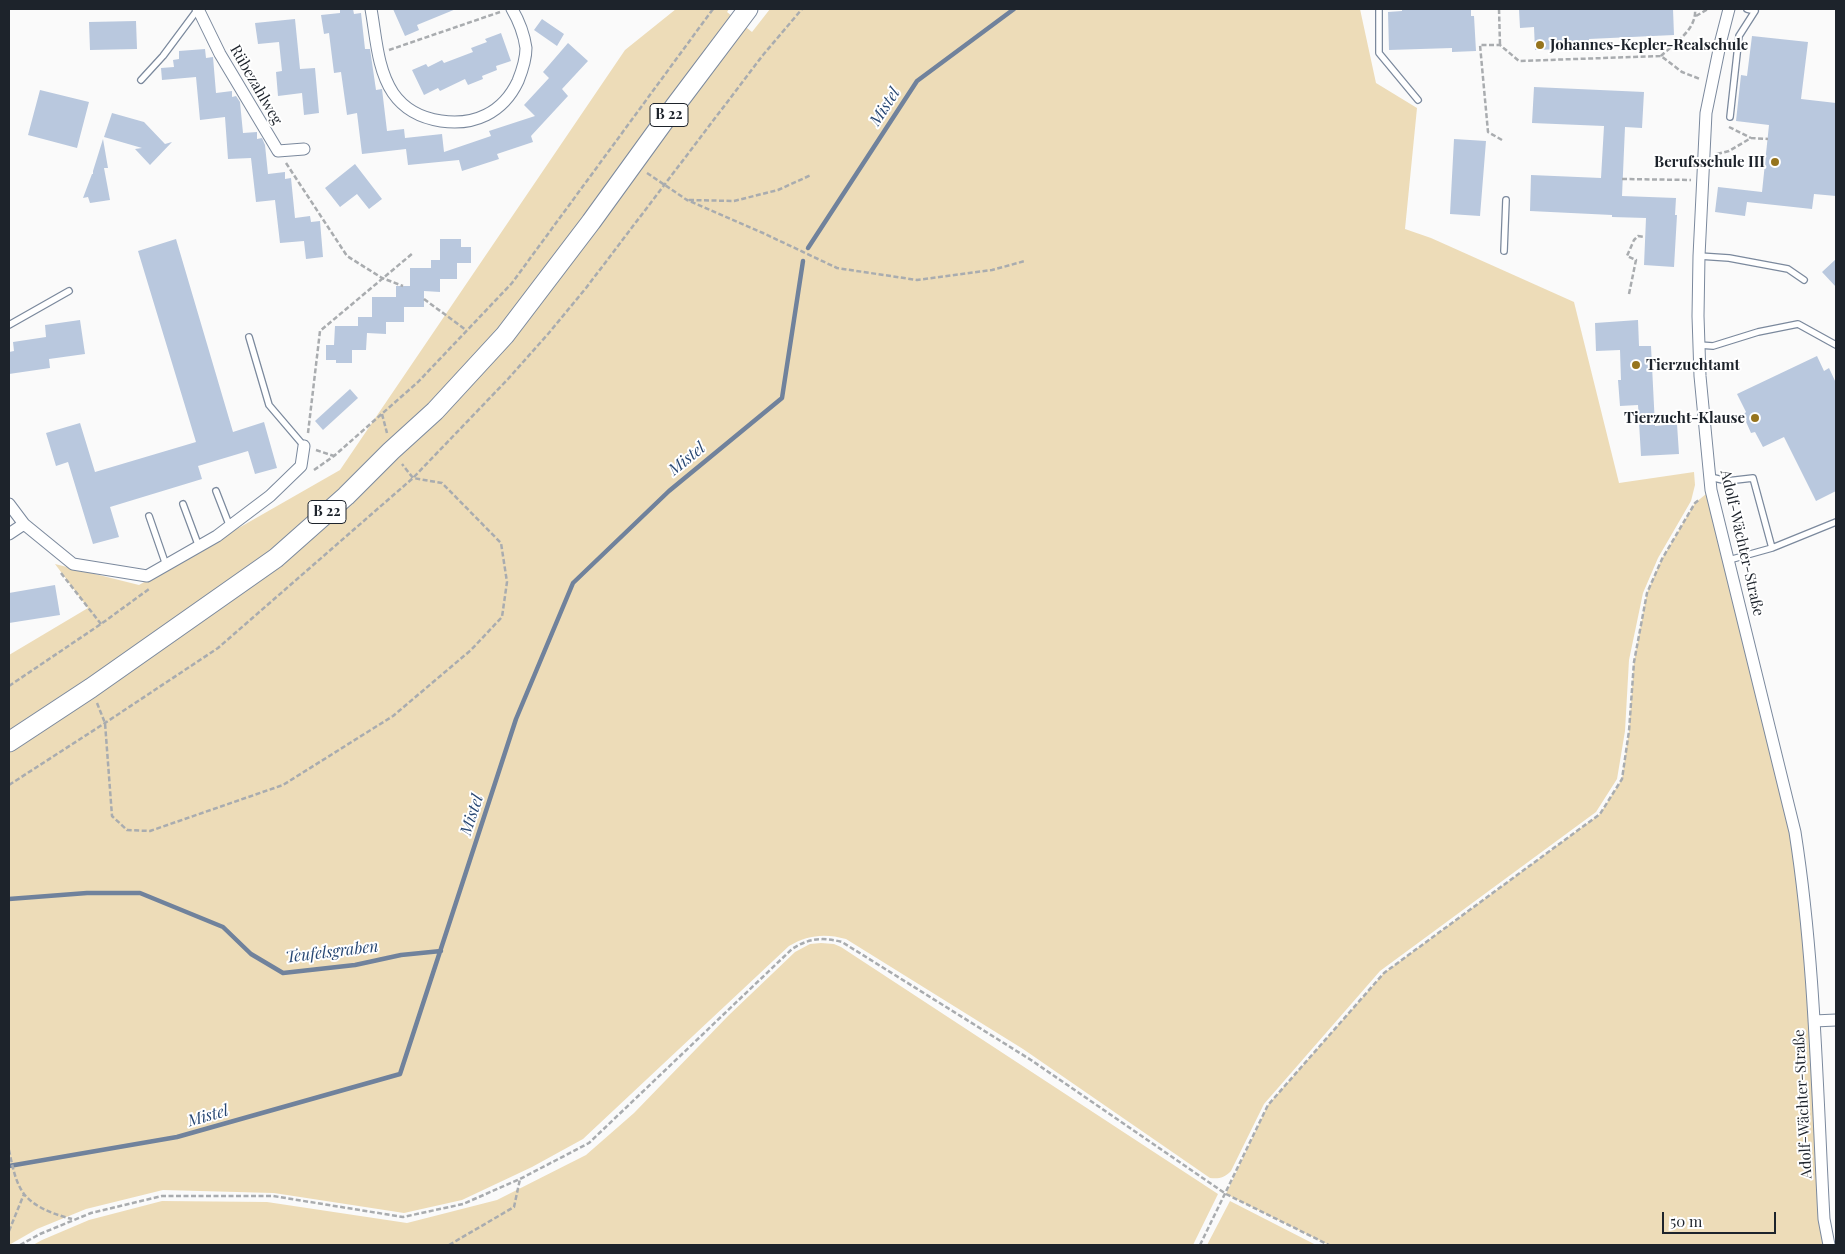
<!DOCTYPE html>
<meta charset="utf-8">
<style>
body{margin:0}
#map{position:relative;width:1845px;height:1254px;overflow:hidden;background:#fafafa;font-family:"Playfair Display",serif}
canvas{display:block}
.frame{position:absolute;inset:0;border:10px solid #1d232b;pointer-events:none}
.scale{position:absolute;left:1662px;top:1212px;width:114px;height:22px;box-sizing:border-box;border:2px solid #1d232b;border-top:0;padding-left:6px;font-size:15px;line-height:18px;white-space:nowrap;color:#1d232b;-webkit-text-stroke:4px #fff;paint-order:stroke}
</style>
<div id="map">
<canvas width="1845" height="1254"></canvas>
<div class="frame"></div>
<div class="scale">50 m</div>
</div>
<script>
const ctx = document.querySelector('canvas').getContext('2d');
ctx.lineJoin = 'round';
function fillPath(path, color) { ctx.fillStyle = color; ctx.fill(path, 'evenodd'); }
function stroke(path, color, width, dash) { ctx.strokeStyle = color; ctx.lineWidth = width; ctx.lineCap = dash ? 'butt' : 'round'; ctx.setLineDash(dash || []); ctx.stroke(path); }
function label(font, color, halo, rows, align = 'center') {
  ctx.font = font + ' "Playfair Display",serif'; ctx.lineWidth = 4; ctx.setLineDash([]); ctx.textBaseline = 'middle'; ctx.strokeStyle = halo; ctx.fillStyle = color; for (const [text, x, y, turn = 0] of rows) {
    ctx.save(); ctx.translate(x, y); ctx.rotate((+turn || 0) * Math.PI / 180); ctx.textAlign = isNaN(turn) ? turn : align; if (halo) ctx.strokeText(text, 0, 0); ctx.fillText(text, 0, 0); ctx.restore();
  }
}
const green = new Path2D(`
 M 676,9 L 729,9 L 727,12 L 752,32 L 770,9 L 1360,9 L 1376,83 L 1417,108 L 1405,229 L 1431,238 L 1574,302 L 1619,483 L 1694,472 L 1695,485 L 1691,501 L 1658,558 L 1643,593 L 1629,660 L 1625,731 L 1617,779 L 1596,812 L 1380,971 L 1264,1104 L 1231,1171 C 1224,1178 1219,1179 1210,1178 L 1023,1049 L 846,939 C 825,933 807,935 789,946 L 583,1139 L 532,1167 L 462,1200 L 404,1213 L 274,1193 L 163,1190 L 86,1209 L 37,1229 L 9,1245 L 9,655 L 88,608 L 55,564 L 139,585 L 340,470 L 625,50 Z
 M 1711,490 L 1795,832 L 1829,1245 L 1329,1245 L 1226,1194 L 1268,1105 L 1384,973 L 1600,814 L 1622,779 L 1629,731 L 1634,662 L 1647,593 L 1662,559 L 1695,503 Z
 M 821,943 L 834,944 L 841,947 L 1218,1194 L 1193,1245 L 33,1245 L 42,1240 L 89,1220 L 162,1201 L 267,1202 L 407,1223 L 497,1200 L 586,1155 L 634,1113 L 729,1015 L 795,952 L 810,944 Z
 M 1230,1201 L 1316,1245 L 1207,1245 Z`);
const stream = new Path2D(`
 M 808,248 L 917,81 L 1014,9
 M 9,899 L 87,893 L 140,893 L 223,927 L 251,954 L 283,973 L 355,965 L 401,955 L 441,951
 M 9,1166 L 177,1137 L 400,1074 L 516,719 L 573,583 L 669,491 L 782,398 L 803,261`);
const building = new Path2D(`
 M 340,9 L 353,9 L 354,14 L 361,13 L 365,49 L 370,49 L 376,90 L 382,89 L 387,131 L 404,129 L 405,138 L 442,134 L 444,152 L 491,136 L 489,131 L 535,116 L 524,105 L 549,78 L 543,72 L 568,43 L 588,61 L 562,89 L 568,96 L 531,136 L 533,142 L 497,154 L 499,159 L 462,171 L 459,160 L 408,165 L 406,149 L 362,154 L 357,113 L 347,115 L 341,72 L 334,73 L 329,33 L 324,34 L 321,15 L 340,13 Z
 M 393,9 L 456,9 L 417,25 L 419,30 L 405,36 Z
 M 1402,9 L 1471,9 L 1471,16 L 1474,16 L 1476,51 L 1452,52 L 1452,48 L 1389,50 L 1388,12 L 1402,11 Z
 M 1519,9 L 1673,9 L 1674,35 L 1589,39 L 1589,48 L 1535,50 L 1534,27 L 1520,28 Z
 M 295,19 L 300,69 L 315,68 L 319,113 L 304,115 L 302,93 L 278,96 L 276,72 L 282,71 L 279,42 L 258,44 L 255,23 Z
 M 542,19 L 564,34 L 557,46 L 534,30 Z
 M 136,21 L 137,49 L 90,50 L 89,22 Z
 M 501,33 L 511,61 L 496,66 L 497,70 L 482,76 L 483,79 L 468,85 L 465,79 L 440,91 L 438,88 L 424,95 L 412,70 L 426,64 L 428,67 L 442,60 L 444,63 L 473,52 L 471,48 L 487,42 L 485,39 Z
 M 1752,36 L 1808,42 L 1801,99 L 1836,103 L 1836,196 L 1814,194 L 1812,209 L 1747,202 L 1745,216 L 1715,212 L 1718,187 L 1762,192 L 1769,125 L 1736,121 L 1741,75 L 1747,76 Z
 M 205,49 L 206,58 L 213,57 L 216,93 L 232,91 L 232,97 L 236,96 L 240,102 L 243,133 L 257,132 L 257,139 L 262,138 L 265,145 L 268,174 L 285,172 L 285,179 L 291,178 L 295,218 L 310,216 L 311,222 L 320,221 L 323,257 L 306,259 L 304,241 L 280,243 L 275,200 L 256,202 L 251,158 L 228,159 L 225,117 L 200,120 L 196,77 L 162,80 L 161,68 L 174,67 L 173,60 L 179,59 L 179,51 Z
 M 1534,87 L 1644,92 L 1642,128 L 1625,127 L 1622,196 L 1676,198 L 1675,215 L 1677,215 L 1674,267 L 1644,265 L 1646,218 L 1612,217 L 1612,215 L 1530,211 L 1531,175 L 1601,178 L 1604,126 L 1532,123 Z
 M 40,90 L 89,102 L 77,148 L 28,135 Z
 M 112,113 L 144,122 L 165,144 L 172,142 L 150,165 L 135,149 L 142,148 L 104,137 Z
 M 103,139 L 108,168 L 104,168 L 110,200 L 90,203 L 88,197 L 83,198 L 92,174 L 93,174 L 93,171 Z
 M 1454,139 L 1486,141 L 1480,216 L 1450,214 Z
 M 355,164 L 382,199 L 369,209 L 357,194 L 340,207 L 325,188 Z
 M 176,239 L 233,432 L 264,422 L 277,468 L 255,474 L 248,451 L 198,466 L 202,479 L 110,507 L 119,537 L 93,544 L 68,462 L 56,466 L 46,433 L 80,423 L 95,472 L 196,442 L 138,251 Z
 M 440,239 L 461,239 L 461,247 L 471,247 L 471,263 L 457,263 L 457,279 L 440,279 L 440,292 L 424,291 L 424,307 L 404,307 L 404,322 L 386,322 L 386,334 L 367,333 L 366,350 L 352,350 L 352,363 L 336,363 L 336,360 L 326,360 L 326,345 L 334,345 L 335,326 L 358,326 L 358,317 L 372,317 L 372,297 L 396,297 L 396,286 L 410,286 L 410,268 L 431,268 L 431,260 L 440,260 Z
 M 1836,259 L 1836,287 L 1822,272 Z
 M 80,320 L 85,354 L 49,359 L 50,368 L 9,374 L 9,352 L 14,351 L 13,342 L 46,337 L 45,325 Z
 M 1638,320 L 1639,346 L 1651,346 L 1655,426 L 1677,424 L 1679,454 L 1641,456 L 1638,405 L 1620,406 L 1618,380 L 1621,380 L 1620,350 L 1596,351 L 1595,323 Z
 M 1817,356 L 1824,371 L 1829,368 L 1836,383 L 1836,491 L 1816,501 L 1784,437 L 1763,447 L 1755,432 L 1751,433 L 1743,415 L 1746,412 L 1737,394 Z
 M 350,389 L 358,398 L 323,430 L 315,421 Z
 M 55,585 L 60,615 L 9,623 L 9,593 Z`);
const path = new Path2D(`
 M 1499,9 L 1500,45
 M 1696,16 L 1708,9
 M 389,50 L 500,12
 M 1661,56 C 1674,43 1697,30 1695,9
 M 1729,127 L 1751,138
 M 1502,140 L 1488,132 L 1480,45 L 1500,45 L 1519,61 L 1661,56 L 1682,72 L 1700,79
 M 1717,154 L 1729,151 L 1751,138 L 1768,139
 M 286,163 L 347,256 L 382,278 L 403,286
 M 647,173 L 687,200 L 763,233 L 837,268 L 917,280 L 992,270 L 1025,261
 M 1622,179 L 1691,180
 M 689,200 L 734,201 L 778,190 L 811,175
 M 1629,294 L 1636,260 L 1627,256 L 1634,240 L 1638,236 L 1645,237
 M 424,299 L 466,330
 M 382,414 L 387,433
 M 308,433 L 320,331 L 413,253
 M 316,450 L 334,456
 M 314,470 L 334,456 L 418,382 L 512,283 L 713,9
 M 61,573 L 101,624
 M 9,686 L 101,624 L 149,589
 M 97,703 L 105,723 L 112,816 L 127,830 L 150,831 L 283,785 L 393,716 L 471,650 L 502,617 L 507,582 L 501,543 L 442,483 L 413,478 L 402,464
 M 9,785 L 105,723 L 218,648 L 413,478 L 508,379 L 548,334 L 586,288 L 763,55 L 802,9
 M 9,1150 C 12,1164 15,1182 24,1194 C 35,1208 56,1215 72,1219
 M 9,1231 L 24,1194
 M 20,1245 L 40,1234 L 91,1213 L 162,1196 L 273,1196 L 403,1217 L 463,1204 L 520,1179 L 589,1143 L 792,949 C 809,938 823,937 842,942 L 1031,1060 L 1226,1194 L 1329,1245
 M 449,1245 L 514,1207 L 520,1179
 M 1200,1245 L 1268,1105 L 1384,973 L 1600,814 L 1622,779 L 1629,731 L 1634,662 L 1647,593 L 1662,559 L 1695,503 L 1700,499`);
const lane = new Path2D(`
 M 1379,9 L 1379,53 L 1418,100
 M 141,80 L 163,56 L 198,9
 M 1730,117 L 1739,36 L 1755,11 L 1747,9
 M 1504,251 L 1506,200
 M 1699,256 L 1729,258 L 1788,269 L 1804,280
 M 9,325 L 69,291
 M 249,337 L 269,405 L 304,446
 M 1699,345 L 1713,346 L 1758,332 L 1798,324 L 1836,345
 M 1710,477 L 1727,481 L 1753,478 L 1772,548
 M 216,491 L 230,527
 M 183,504 L 199,547
 M 149,516 L 166,565
 M 1729,560 L 1772,548 L 1836,522`);
const street = new Path2D(`
 M 198,9 L 220,54 L 278,151 L 304,149
 M 371,9 C 376,36 377,69 393,93 C 404,109 421,118 441,121 C 474,126 503,113 518,81 C 522,71 526,58 526,48 C 524,34 519,21 512,9
 M 1729,9 L 1721,40 L 1706,113 L 1699,256 L 1698,316 L 1700,376 L 1711,490 L 1795,832 C 1815,960 1817,1090 1824,1219 L 1829,1245
 M 9,504 L 24,524 L 73,564 L 147,576 L 217,536 L 270,496 L 301,466 L 304,446
 M 9,534 L 24,524
 M 1814,1021 L 1836,1020`);
const primary = new Path2D(`
 M 9,742 L 91,688 L 276,558 L 346,496 L 391,451 L 435,411 L 505,335 L 591,222 L 675,106 L 748,9`);
const markers = [
 [1540,45,5,"#96741d"],
 [1775,162,5,"#96741d"],
 [1636,365,5,"#96741d"],
 [1755,418,5,"#96741d"]
];
const shields = [
 [669,115,38],
 [327,512,38]
];
const shieldNames = [
 ["B 22",669,115],
 ["B 22",327,512]
];
const poiNames = [
 ["Johannes-Kepler-Realschule",1550,45],
 ["Berufsschule III",1765,162,"right"],
 ["Tierzuchtamt",1646,365],
 ["Tierzucht-Klause",1745,418,"right"]
];
const streetNames = [
 ["Rübezahlweg",256,85,60],
 ["Adolf-Wächter-Straße",1742,543,77],
 ["Adolf-Wächter-Straße",1803,1104,-93]
];
const waterNames = [
 ["Mistel",885,107,-57],
 ["Mistel",687,459,-39],
 ["Mistel",472,815,-72],
 ["Teufelsgraben",332,952,-7],
 ["Mistel",208,1116,-16]
];
fillPath(green, '#eddcb8');
stroke(stream, '#70829c', 4.5);
fillPath(building, '#b9c8de');
stroke(lane, '#7b899d', 8);
stroke(street, '#7b899d', 13);
stroke(primary, '#7b899d', 21);
stroke(path, '#a9acaf', 2.5, [5, 2.5]);
stroke(lane, '#fff', 5.5);
stroke(street, '#fff', 11);
stroke(primary, '#fff', 19);
for (const [x, y, r, color] of markers) { const dot = new Path2D(); dot.arc(x, y, r, 0, 2 * Math.PI); ctx.fillStyle = color; ctx.fill(dot); stroke(dot, '#fff', 2); }
for (const [x, y, w] of shields) { const box = new Path2D(); box.roundRect(x - w / 2, y - 11.5, w, 23, 4); ctx.fillStyle = '#fff'; ctx.fill(box); stroke(box, '#1d232b', 1); }
label('bold 14px', '#1d232b', null, shieldNames);
label('bold 15px', '#1d232b', '#fff', poiNames, 'left');
label('15px', '#1d232b', '#fff', streetNames);
label('italic 16px', '#274773', '#fff', waterNames);
</script>
